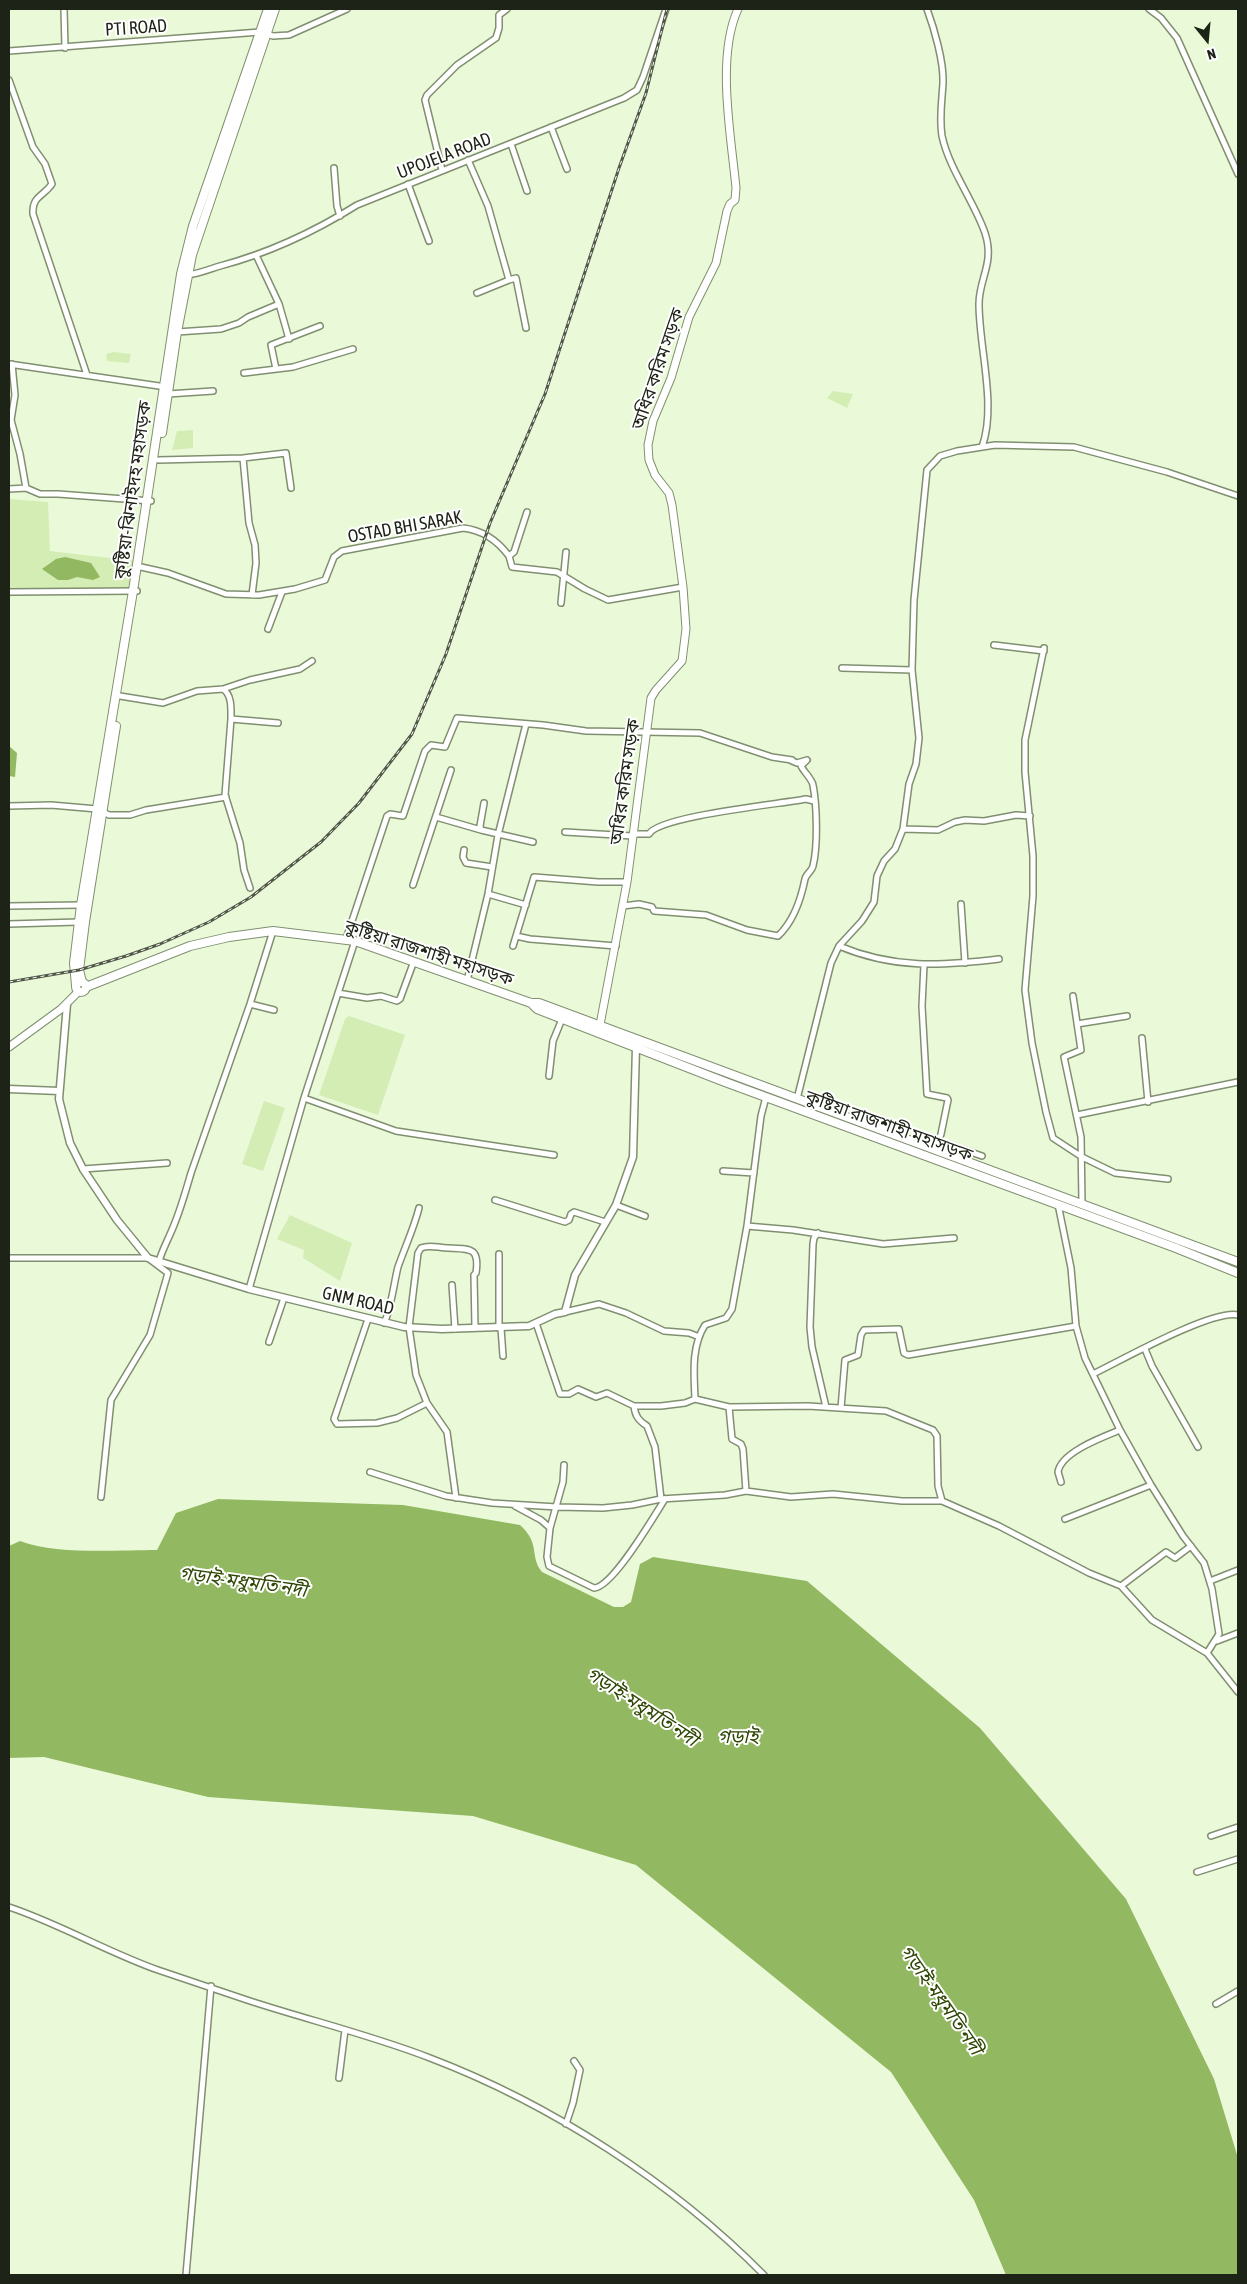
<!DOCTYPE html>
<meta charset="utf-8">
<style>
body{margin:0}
#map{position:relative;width:1247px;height:2284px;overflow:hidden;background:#eafad9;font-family:"Asap Condensed",sans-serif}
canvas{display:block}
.frame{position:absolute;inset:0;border:10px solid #1e2317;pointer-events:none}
.north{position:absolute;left:1182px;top:15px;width:50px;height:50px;-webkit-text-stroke:4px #fff;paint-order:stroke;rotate:163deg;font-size:14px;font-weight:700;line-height:20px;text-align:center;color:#1e2317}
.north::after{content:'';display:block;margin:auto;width:18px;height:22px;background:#1e2317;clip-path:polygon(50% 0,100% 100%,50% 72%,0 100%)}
</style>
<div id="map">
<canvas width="1247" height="2284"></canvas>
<div class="frame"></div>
<div class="north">N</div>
</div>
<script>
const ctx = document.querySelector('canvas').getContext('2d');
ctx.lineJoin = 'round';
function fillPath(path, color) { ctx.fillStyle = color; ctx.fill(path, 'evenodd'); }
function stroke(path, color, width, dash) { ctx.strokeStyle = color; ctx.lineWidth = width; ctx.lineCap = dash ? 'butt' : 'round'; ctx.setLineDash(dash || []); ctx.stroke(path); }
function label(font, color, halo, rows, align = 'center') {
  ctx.font = font + ' "Asap Condensed","Noto Sans Bengali",sans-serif'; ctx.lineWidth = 4; ctx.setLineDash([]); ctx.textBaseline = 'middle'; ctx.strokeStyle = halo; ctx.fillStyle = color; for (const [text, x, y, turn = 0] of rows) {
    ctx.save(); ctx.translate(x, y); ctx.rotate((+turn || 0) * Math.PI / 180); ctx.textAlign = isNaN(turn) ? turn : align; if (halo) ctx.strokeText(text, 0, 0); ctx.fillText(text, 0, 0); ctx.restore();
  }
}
const green = new Path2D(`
 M 114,352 L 131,354 L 129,363 L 107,361 L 106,354 Z
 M 833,391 L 853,394 L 847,408 L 827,398 Z
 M 193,430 L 193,448 L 172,450 L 177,431 Z
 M 9,499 L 48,502 L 50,551 L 136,561 L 131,588 L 9,589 Z
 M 349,1016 L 405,1035 L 378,1115 L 319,1095 L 345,1019 Z
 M 264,1101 L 285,1108 L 263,1171 L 242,1164 Z
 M 290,1215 L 352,1243 L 340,1281 L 303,1258 L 304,1250 L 277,1239 Z`);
const water = new Path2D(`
 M 65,557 L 91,563 L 100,577 L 93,580 L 77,577 L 68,580 L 58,580 L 42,569 L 56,559 Z
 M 9,746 L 17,753 L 15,777 L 9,776 Z
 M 218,1499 L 403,1505 L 520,1525 C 541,1544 529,1556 542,1572 L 614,1607 L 623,1607 L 631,1602 L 640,1564 L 653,1557 L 807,1581 L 980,1728 L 1126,1899 L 1214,2079 L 1238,2158 L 1238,2275 L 1006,2275 L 974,2200 L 891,2072 L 636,1865 L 473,1816 L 208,1797 L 44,1757 L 9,1758 L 9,1546 L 20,1541 C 56,1555 118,1550 157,1550 L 176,1513 Z`);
const minor = new Path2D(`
 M 64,9 L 65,48
 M 927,9 C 934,28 944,62 943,83 C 942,101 939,118 942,136 C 949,169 974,201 985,233 C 995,263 979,278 979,304 C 979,348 997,406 982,447
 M 1149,9 L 1161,18 L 1177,38 L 1238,174
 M 9,51 L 260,32 L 273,36 L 289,35 L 347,9
 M 9,80 L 33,147 L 45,164 L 52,184 C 43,197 32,196 33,214 L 87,375
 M 551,127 L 567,169
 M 511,144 L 527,191
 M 468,160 L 488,206 L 509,280 L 477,293
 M 334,168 L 337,206 L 340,216
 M 442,170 L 425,100 L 427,95 L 457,65 L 496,38 L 499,28 L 499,15 L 507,9
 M 408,184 L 429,241
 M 256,255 L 279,304 L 289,339
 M 187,275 C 198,274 210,269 220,266 C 269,253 314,232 357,205 L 624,98 L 637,90 L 643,77 L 666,9
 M 509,280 L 516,278 L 526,328
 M 177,332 L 221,329 L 239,323 L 248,317 L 279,304
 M 9,364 L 166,387
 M 12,364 L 15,395 L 11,420 L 20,454 L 26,488
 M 276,369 L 271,345 L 320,326
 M 244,373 L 293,367 L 353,349
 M 168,394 L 213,391
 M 243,458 L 249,523 L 255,545 L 256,563 L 252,595
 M 158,460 L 243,458 L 286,453 L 291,488
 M 9,489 L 26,488 L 40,494 L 58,494 L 151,501
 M 527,512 L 514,552 L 509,556 L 512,567 L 557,572 L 585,589 L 608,600 L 683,587
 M 141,567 L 168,573 L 226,594 L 259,595 L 295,589 L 325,580 L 334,557 L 342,551 L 463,528 C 482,530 497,540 509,556
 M 9,592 L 137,591
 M 561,603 L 566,552
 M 268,629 L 282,592
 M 994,645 L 1044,651
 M 1044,648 L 1025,740 L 1025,772 L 1033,856 L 1033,896 L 1025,990 L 1032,1043 L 1046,1112 L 1053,1138 L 1082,1157 L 1115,1173 L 1168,1179
 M 842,668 L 912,670
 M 223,689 L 250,680 L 300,669 L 312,661
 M 120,696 L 163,703 L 197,691 L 223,689 C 232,695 231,708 231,719 L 225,795 L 240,843 L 244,870 L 250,888
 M 231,719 L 278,723
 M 484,803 L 480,826 L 481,830 L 533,842
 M 9,806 L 51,805 L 97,809 L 109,815 L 130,815 L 146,810 L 226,797
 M 436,817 L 481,830
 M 903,829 L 938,830 L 955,822 L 965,820 L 984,821 L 1016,815 L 1030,816
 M 565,832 L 633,836
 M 633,834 L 649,834 C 659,816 780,804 806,799 L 814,801
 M 464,850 L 463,857 L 466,863 L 492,867
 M 413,885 L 451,770
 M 488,894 L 526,905
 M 961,904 L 965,963
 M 9,906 L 81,905
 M 623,906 L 639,904 L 652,907 L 654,911 L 706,915 L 747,930 L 778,936 C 794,921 801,899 805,879 C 806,874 812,871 813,866 C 818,846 817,806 813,785 C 812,779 804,772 801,766 L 807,760 L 797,763 L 790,760
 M 9,924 L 78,922
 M 516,936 L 530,939 L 616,946
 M 346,939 L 387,816 L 390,814 L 403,816 L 425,751 L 431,745 L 445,747 L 457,718 L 543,725 L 586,731 L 700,733 L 772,757 L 792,760
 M 513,946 L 534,877 L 598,882 L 627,882
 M 839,946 C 894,969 941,966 999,959
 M 924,965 L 922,1006 L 927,1094 L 947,1098 L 948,1100 L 941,1134 L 935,1151
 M 467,981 L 488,894 L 498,835 L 526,724
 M 338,993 L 367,998 L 381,996 L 397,1001 L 400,999 L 414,961
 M 1073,996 L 1081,1050 L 1064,1057 L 1081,1137 L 1082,1204
 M 250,1004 L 274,1010
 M 1077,1024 L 1127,1016
 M 1142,1038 L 1148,1102
 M 549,1076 L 553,1041 L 562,1019
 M 304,1098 L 396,1131 L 554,1155
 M 797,1099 L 831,963 L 839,946 L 862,921 L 874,902 L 877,876 L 884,861 L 895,849 L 903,829 L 909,784 L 916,764 L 919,738 L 912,670 L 914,600 L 927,470 L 940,456 L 957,451 L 995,445 L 1074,447 L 1167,472 L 1238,496
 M 1077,1115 L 1238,1082
 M 939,1141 L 982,1156
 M 83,1169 L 167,1163
 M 723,1171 L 754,1173
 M 495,1200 L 565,1222 L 569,1220 L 571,1214 L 574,1212 L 605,1222
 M 1058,1204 L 1071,1268 L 1076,1326 L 1085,1358 L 1120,1430 L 1151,1485 L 1183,1536 L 1204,1563 L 1212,1589 L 1219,1634 L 1207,1653 L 1238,1692
 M 616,1205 L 645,1216
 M 747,1226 L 793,1230 L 883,1244 L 954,1238
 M 818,1233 L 814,1238 L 813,1244 L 810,1327 L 812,1347 L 826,1407
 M 499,1254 L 499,1328
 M 9,1258 L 148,1258 L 168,1273 L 150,1335 L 111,1400 L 101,1497
 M 159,1261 C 163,1248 169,1238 174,1225 C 181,1208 186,1190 191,1173 L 250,1004 L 273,931
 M 452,1285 L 455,1329
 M 249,1289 L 304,1098 L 355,941
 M 565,1312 L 599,1304 L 626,1313 L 664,1331 L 689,1333 L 697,1336
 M 368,1319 L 334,1419 L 337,1424 L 377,1423 L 397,1418 L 427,1403
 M 384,1323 C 391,1310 394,1282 398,1267 C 405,1247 414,1228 419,1208
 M 536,1323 L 560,1394 L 569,1394 L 578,1389 L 596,1397 L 607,1393 L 634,1406 L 661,1406 L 685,1403 L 695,1399 L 729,1407 L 808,1406 L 886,1411 L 933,1430 L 937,1436 L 938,1486 L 942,1501
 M 501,1328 L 503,1356
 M 269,1342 L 284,1298
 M 1145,1349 L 1152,1366 L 1198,1447
 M 1093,1374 C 1120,1361 1212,1309 1238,1315
 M 695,1399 C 694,1374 691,1347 705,1325 L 726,1318 L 732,1309 L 747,1226 L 761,1116 L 766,1097
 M 634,1406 C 635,1416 639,1421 647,1426 L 655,1447 L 661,1499
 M 729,1407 L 732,1439 L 741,1444 L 743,1449 L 746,1491
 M 841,1408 L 845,1360 L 858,1355 L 861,1335 L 864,1330 L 899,1329 L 904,1353 L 908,1355 L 1076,1326
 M 370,1472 L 446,1496 L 492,1503 L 557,1507 L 603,1508 L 632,1505 L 661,1499 L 725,1495 L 746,1491 L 791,1497 L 833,1494 L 902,1501 L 942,1501 L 999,1526 L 1089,1573 L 1121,1586 L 1152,1620 L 1207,1653
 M 1061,1482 L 1058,1472 C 1061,1452 1103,1437 1120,1430
 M 456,1498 L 447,1432 L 427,1403 L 416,1375 L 409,1327 L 418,1253 L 421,1248 C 430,1244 438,1248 448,1248 C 470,1249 480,1247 476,1273 L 474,1275 L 475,1328
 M 515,1506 L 541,1520 L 550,1528 L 547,1557 L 549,1566 L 594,1588 C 613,1587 654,1516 665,1499
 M 1065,1519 L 1151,1485
 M 550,1528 L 563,1482 L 564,1465
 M 1210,1581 L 1238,1570
 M 1121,1586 L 1166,1552 L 1175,1558 L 1191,1546
 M 1217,1641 L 1238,1633
 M 1211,1836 L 1238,1827
 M 1197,1872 L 1238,1859
 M 9,1907 C 60,1924 107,1952 158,1970 C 188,1980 217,1990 247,2000 C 308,2020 371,2035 430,2058 C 551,2104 673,2183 764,2275
 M 1216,2004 L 1238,1991
 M 339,2078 L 345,2030
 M 566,2124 L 573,2103 L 580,2070 L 574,2061
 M 186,2275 L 211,1986`);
const tertiary = new Path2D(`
 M 67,1004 L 59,1099 L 70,1143 L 83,1169 L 117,1220 L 148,1258 L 249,1289 L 404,1327 L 442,1329 L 529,1326 L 555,1314 L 565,1312 L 575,1275 L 616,1205 L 633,1157 L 636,1047
 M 9,1089 L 59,1091`);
const secondary = new Path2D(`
 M 599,1030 L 627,882 L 651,698 L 656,690 L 682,661 L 686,629 L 683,587 L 672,505 L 669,493 L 655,475 L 649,460 L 648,445 L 653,421 L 671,378 L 689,317 L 716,263 L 727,211 L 730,204 L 735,200 L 736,188 C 731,135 716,57 738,9
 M 9,1047 L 61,1009 L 79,991`);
const trunk = new Path2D(`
 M 162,433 L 177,332 L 192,255 L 275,9
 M76 987a5 5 0 1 1 10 0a5 5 0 1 1-10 0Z
 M 82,982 L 79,970 L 85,922 L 116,726
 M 76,986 L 74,963 L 81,905 L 133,591 L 181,274 L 193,226 L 268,9
 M 86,987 L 190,946 L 229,937 L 273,931 L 355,941 L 531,1003 L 539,1003 L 1238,1262
 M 531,1003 L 537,1009 L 725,1082 L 1176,1248 L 1238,1273`);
const rail = new Path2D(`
 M 9,982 L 79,970 L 126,956 L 160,944 L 209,922 L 251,897 L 321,842 L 359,803 L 412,734 L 446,654 L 490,523 L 545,394 L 619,168 L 646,93 L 667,9`);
const streetNames = [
 ["PTI ROAD",136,28,-4],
 ["UPOJELA ROAD",444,156,-21],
 ["অধির করিম সড়ক",658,369,-71],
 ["কুষ্টিয়া-ঝিনাইদহ মহাসড়ক",133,490,-82],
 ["OSTAD BHI SARAK",405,527,-10],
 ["অধির করিম সড়ক",625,782,-82],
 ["কুষ্টিয়া রাজশাহী মহাসড়ক",429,953,18],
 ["কুষ্টিয়া রাজশাহী মহাসড়ক",889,1126,20],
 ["GNM ROAD",358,1301,13]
];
const waterNames = [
 ["গড়াই-মধুমতি নদী",243,1582,8],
 ["গড়াই-মধুমতি নদী",642,1707,33],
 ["গড়াই",738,1737],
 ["গড়াই-মধুমতি নদী",941,2000,55]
];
fillPath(green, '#d3edb5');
fillPath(water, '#92b861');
stroke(minor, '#808f70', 8);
stroke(tertiary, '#808f70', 9);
stroke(secondary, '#808f70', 9);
stroke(trunk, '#808f70', 10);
stroke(minor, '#fff', 5);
stroke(tertiary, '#fff', 6);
stroke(secondary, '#fff', 7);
stroke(trunk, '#fff', 8);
stroke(rail, '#515847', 3);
stroke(rail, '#fff', 1, [4]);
label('18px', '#1e2317', '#fff', streetNames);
label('italic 19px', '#2f4604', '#fff', waterNames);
</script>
